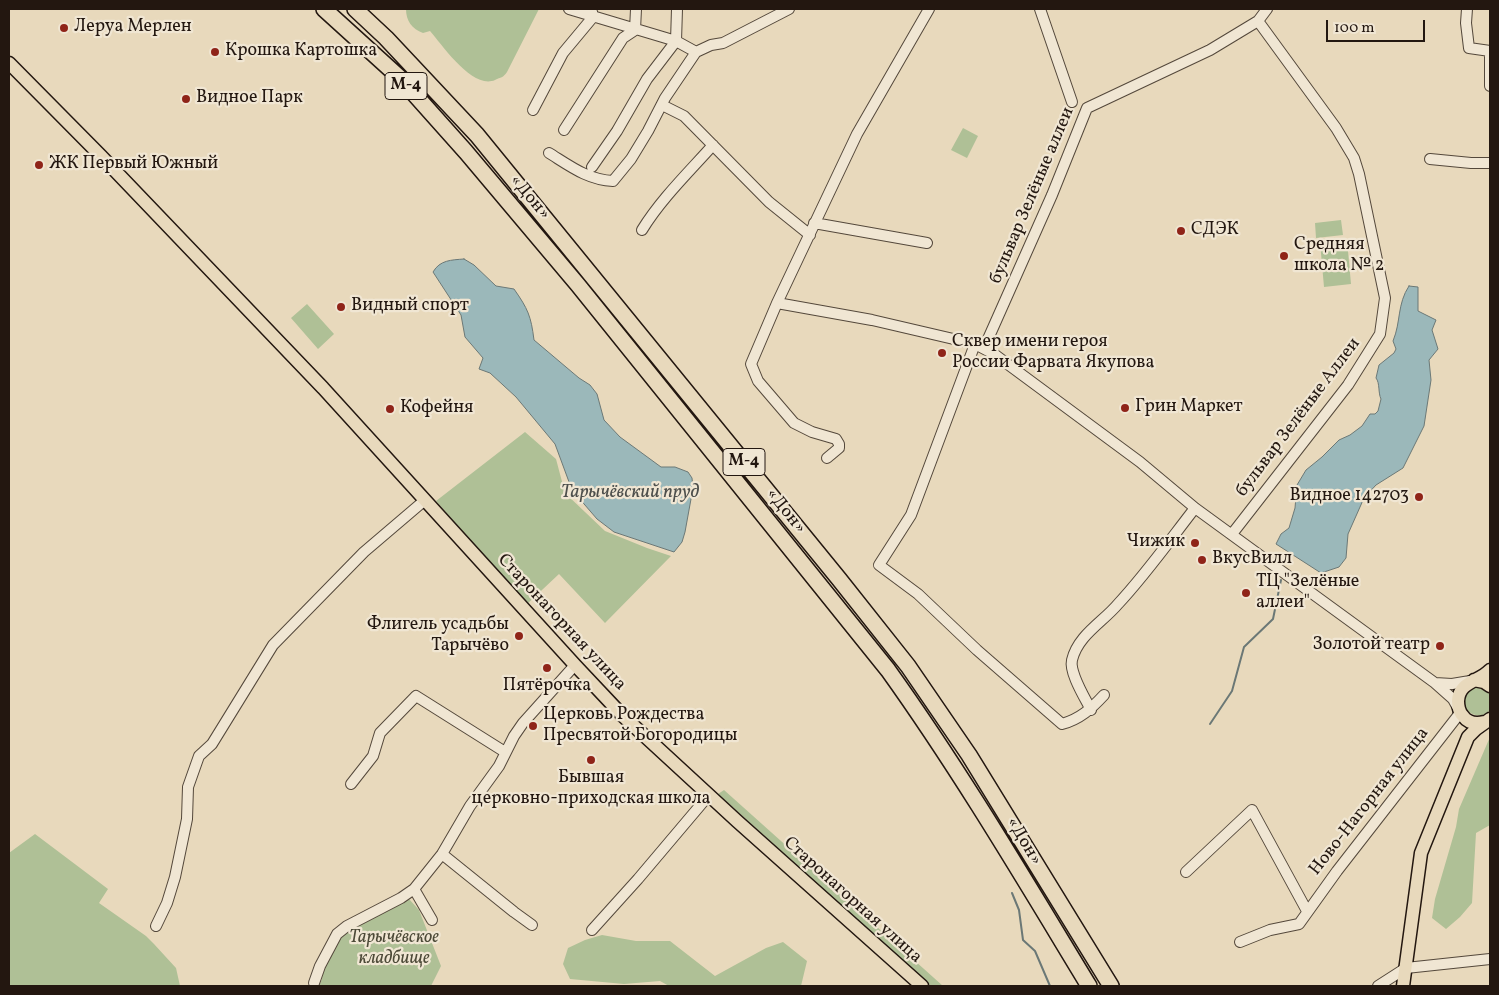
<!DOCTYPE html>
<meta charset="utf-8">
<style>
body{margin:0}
#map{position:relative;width:1499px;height:995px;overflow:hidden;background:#e8d9bc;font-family:Vollkorn,serif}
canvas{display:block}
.frame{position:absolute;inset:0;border:10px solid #231710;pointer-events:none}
.scale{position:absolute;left:1326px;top:20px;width:99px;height:22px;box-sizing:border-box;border:2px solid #231710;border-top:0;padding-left:6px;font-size:15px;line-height:18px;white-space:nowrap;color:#231710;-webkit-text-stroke:4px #f0e6d3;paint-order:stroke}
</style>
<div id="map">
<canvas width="1499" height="995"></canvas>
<div class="frame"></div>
<div class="scale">100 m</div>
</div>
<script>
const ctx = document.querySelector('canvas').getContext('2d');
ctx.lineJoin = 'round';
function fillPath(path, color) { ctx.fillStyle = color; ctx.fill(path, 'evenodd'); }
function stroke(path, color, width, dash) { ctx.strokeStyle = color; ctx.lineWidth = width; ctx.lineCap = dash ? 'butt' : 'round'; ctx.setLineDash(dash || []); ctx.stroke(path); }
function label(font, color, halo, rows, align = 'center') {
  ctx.font = font + ' Vollkorn,serif'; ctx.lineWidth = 4.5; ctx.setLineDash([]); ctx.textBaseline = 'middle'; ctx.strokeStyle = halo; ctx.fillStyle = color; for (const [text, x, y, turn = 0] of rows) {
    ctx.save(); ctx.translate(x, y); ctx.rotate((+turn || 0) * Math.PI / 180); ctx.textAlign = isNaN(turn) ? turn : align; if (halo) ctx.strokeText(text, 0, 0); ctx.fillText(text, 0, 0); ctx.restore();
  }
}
const green = new Path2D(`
 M 406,9 L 539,9 L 507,72 C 503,78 501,77 495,80 C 473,90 443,46 430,31 L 423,33 C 412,29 406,21 406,9 Z
 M 963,128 L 978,136 L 967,158 L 951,150 Z
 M 1341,220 L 1343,235 L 1316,238 L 1315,223 Z
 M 1347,240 L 1351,284 L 1324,287 L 1320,242 Z
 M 307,304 L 334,334 L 318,349 L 291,318 Z
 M 525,432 L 556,459 L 565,493 L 605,531 L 647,548 L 671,556 L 605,623 L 559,574 L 526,605 L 436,501 Z
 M 1479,686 L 1490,691 L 1490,710 C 1484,717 1476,717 1469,712 C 1460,702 1465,688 1479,686 Z
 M 1490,737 L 1490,825 L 1476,833 L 1472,903 L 1460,917 L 1446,929 L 1432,918 L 1435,899 L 1456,827 L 1459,809 Z
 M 724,790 L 943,986 L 931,986 L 718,794 Z
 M 35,834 L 108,889 L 99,903 L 146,936 L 154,944 L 176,968 L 180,986 L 9,986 L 9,853 Z
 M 409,899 L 419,910 L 441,966 L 431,986 L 319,986 L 322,979 L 324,963 L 340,936 Z
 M 602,935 L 636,941 L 670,941 L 715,976 L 766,948 L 783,942 L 807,961 L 801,986 L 669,986 L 660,981 L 624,984 L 570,979 L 563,964 L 568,948 L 585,940 Z`);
const water = new Path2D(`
 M 464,259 L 474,265 L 496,286 L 514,289 C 528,309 531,316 534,340 L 579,378 L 590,385 L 597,394 L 604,420 L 620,437 L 661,467 L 675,467 L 688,472 L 692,478 L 693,488 L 685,532 L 682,542 L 674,552 L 614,532 L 597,519 L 572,490 L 555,444 L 516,397 L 490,373 L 479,369 L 483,358 L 465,337 L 461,315 L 433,272 C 440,260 451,260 464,259 Z
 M 1409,286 L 1418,287 L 1418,311 L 1436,320 L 1432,330 L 1438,349 L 1429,360 L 1431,380 L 1424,426 L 1403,468 L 1376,485 L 1364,498 L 1348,534 L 1346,558 L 1339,567 L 1321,573 L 1276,544 L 1281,534 L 1289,528 L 1295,508 L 1297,485 L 1306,470 L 1322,457 L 1339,440 L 1350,435 L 1362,426 L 1370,414 L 1375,414 L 1378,411 L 1381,399 C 1378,393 1380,383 1376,378 L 1379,365 L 1394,353 L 1396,349 L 1393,341 C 1401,322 1397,304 1409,286 Z`);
const stream = new Path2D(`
 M 1210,724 L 1232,691 L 1244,647 L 1273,619 L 1281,580
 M 1012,893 L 1019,910 L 1023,940 L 1035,951 L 1050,986`);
const minor = new Path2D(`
 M 569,9 L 676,41 L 696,52
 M 1040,9 L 1072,102
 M 1467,9 L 1466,23 L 1469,48 L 1490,51 L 1490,86
 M 662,105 L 684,116 L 769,202 L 810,235
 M 533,110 L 563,53 L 593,17 L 592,12
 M 564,130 L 623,38 L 635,30 L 636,9
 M 549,153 C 570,166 588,180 613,181 L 631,159 L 648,131 L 665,98 L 696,52 L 711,45 L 723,43 L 789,9
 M 1430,159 L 1471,163 L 1490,163
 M 592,167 L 617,131 L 647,79 L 676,41 L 677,9
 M 814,223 L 927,243
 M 642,230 C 661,199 689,172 713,145
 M 777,303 L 872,320 L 975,344 L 994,354 L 1140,462 L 1195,508 L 1435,683 L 1453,699 L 1458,708
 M 975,344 L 911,515 L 879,565 L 918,594 L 977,650 L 1062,724 C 1080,719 1091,709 1104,695
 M 984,348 L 1052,195 L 1087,108 L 1210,50 L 1258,21 L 1267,9
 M 827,458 L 839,448 L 839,444 L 836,439 L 812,432 L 794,423 L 758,381 L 751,364 L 777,303 L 857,134 L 929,9
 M 1232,534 L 1348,385 L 1380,334 L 1385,298 L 1359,174 L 1354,158 L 1336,128 L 1258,21
 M 1435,683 L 1452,684 L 1470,681
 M 1091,710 C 1085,698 1069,673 1072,660 C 1078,635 1103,622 1118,604 C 1146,574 1170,540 1195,508
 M 351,784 L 373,756 L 380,733 L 416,696 L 505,752
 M 442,854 L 514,912 L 532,925
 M 1186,872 L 1252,810 L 1307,911
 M 432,920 L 414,889 L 442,854 L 470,806 L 499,766 L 514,736 L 523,723 L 575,665
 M 156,926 L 167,903 L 175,877 L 187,819 L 188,787 L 199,756 L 212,744 L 273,645 L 364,552 L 425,500
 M 592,930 L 638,879 L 709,795
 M 1240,942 L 1270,930 L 1299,924 L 1337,871 L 1460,713
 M 314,983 L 320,966 L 337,934 L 347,926 L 401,898 L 414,889
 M 1378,986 L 1406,968 L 1490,959`);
const major = new Path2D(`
 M 9,63 L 101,156 L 323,388 L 575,665 L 623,716 L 737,821 L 922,986
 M 1474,680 L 1484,682 L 1490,686
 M 1484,722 C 1476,724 1468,723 1463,716 C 1459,712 1458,707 1458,701 C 1459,681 1479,682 1490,670
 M 1403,986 L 1421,853 L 1468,737 L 1476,729 L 1490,719`);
const highway = new Path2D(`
 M 324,9 L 400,78 L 466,152 L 578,285 L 888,670 C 961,772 1024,879 1089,986
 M 355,9 L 386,38 L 477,135 L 839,579 L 908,666 L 969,755 L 1111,986`);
const markers = [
 [64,28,5,"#8f2418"],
 [215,52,5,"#8f2418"],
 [186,99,5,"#8f2418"],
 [39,165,5,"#8f2418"],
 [1181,231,5,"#8f2418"],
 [1284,256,5,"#8f2418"],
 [341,307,5,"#8f2418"],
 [942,353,5,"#8f2418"],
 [1125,408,5,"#8f2418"],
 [390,409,5,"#8f2418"],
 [1419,497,5,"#8f2418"],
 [1195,543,5,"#8f2418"],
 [1202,560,5,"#8f2418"],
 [1246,593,5,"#8f2418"],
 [519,636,5,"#8f2418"],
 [1440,646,5,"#8f2418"],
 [547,668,5,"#8f2418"],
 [533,726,5,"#8f2418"],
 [591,760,5,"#8f2418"]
];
const shields = [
 [406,86,42],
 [744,462,42]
];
const shieldNames = [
 ["М-4",406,86],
 ["М-4",744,462]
];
const poiNames = [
 ["Леруа Мерлен",74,28],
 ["Крошка Картошка",225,52],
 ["Видное Парк",196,99],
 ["ЖК Первый Южный",49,165],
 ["СДЭК",1191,231],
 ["Средняя",1294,246],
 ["школа № 2",1294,267],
 ["Видный спорт",351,307],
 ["Сквер имени героя",952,343],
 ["России Фарвата Якупова",952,364],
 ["Грин Маркет",1135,408],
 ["Кофейня",400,409],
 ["Видное 142703",1409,497,"right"],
 ["Чижик",1185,543,"right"],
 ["ВкусВилл",1212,560],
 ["ТЦ \"Зелёные",1256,583],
 ["аллеи\"",1256,604],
 ["Флигель усадьбы",509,626,"right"],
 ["Тарычёво",509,647,"right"],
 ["Золотой театр",1430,646,"right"],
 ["Пятёрочка",547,687,"center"],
 ["Церковь Рождества",543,716],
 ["Пресвятой Богородицы",543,737],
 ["Бывшая",591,779,"center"],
 ["церковно-приходская школа",591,800,"center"]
];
const streetNames = [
 ["бульвар Зелёные аллеи",1033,196,-67],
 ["«Дон»",529,198,50],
 ["бульвар Зелёные Аллеи",1299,418,-53],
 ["«Дон»",785,512,51],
 ["Старонагорная улица",561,623,47],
 ["Ново-Нагорная улица",1370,802,-52],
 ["«Дон»",1023,842,59],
 ["Старонагорная улица",852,901,42]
];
const parkNames = [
 ["Тарычёвское",394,939],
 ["кладбище",394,960]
];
const waterNames = [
 ["Тарычёвский пруд",630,494]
];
fillPath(green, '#afc096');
fillPath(water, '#9bb8ba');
stroke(water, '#6b7876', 1);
stroke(stream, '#6b7876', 2);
stroke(minor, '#54483b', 12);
stroke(major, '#231710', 15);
stroke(highway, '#231710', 18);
stroke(minor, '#f0e6d3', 10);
stroke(major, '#e8d9bc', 12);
stroke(highway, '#e8d9bc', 15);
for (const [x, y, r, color] of markers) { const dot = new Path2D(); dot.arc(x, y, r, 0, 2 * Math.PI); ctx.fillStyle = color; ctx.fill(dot); stroke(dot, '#f0e6d3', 2); }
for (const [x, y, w] of shields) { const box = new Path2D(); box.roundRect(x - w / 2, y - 13.5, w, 27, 4); ctx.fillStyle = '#f0e6d3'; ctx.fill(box); stroke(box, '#231710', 1); }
label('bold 16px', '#231710', null, shieldNames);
label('18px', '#231710', '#f0e6d3', poiNames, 'left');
label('18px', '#231710', '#f0e6d3', streetNames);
label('italic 18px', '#4d4a38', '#f0e6d3', parkNames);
label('italic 19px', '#4d4f4c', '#f0e6d3', waterNames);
</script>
